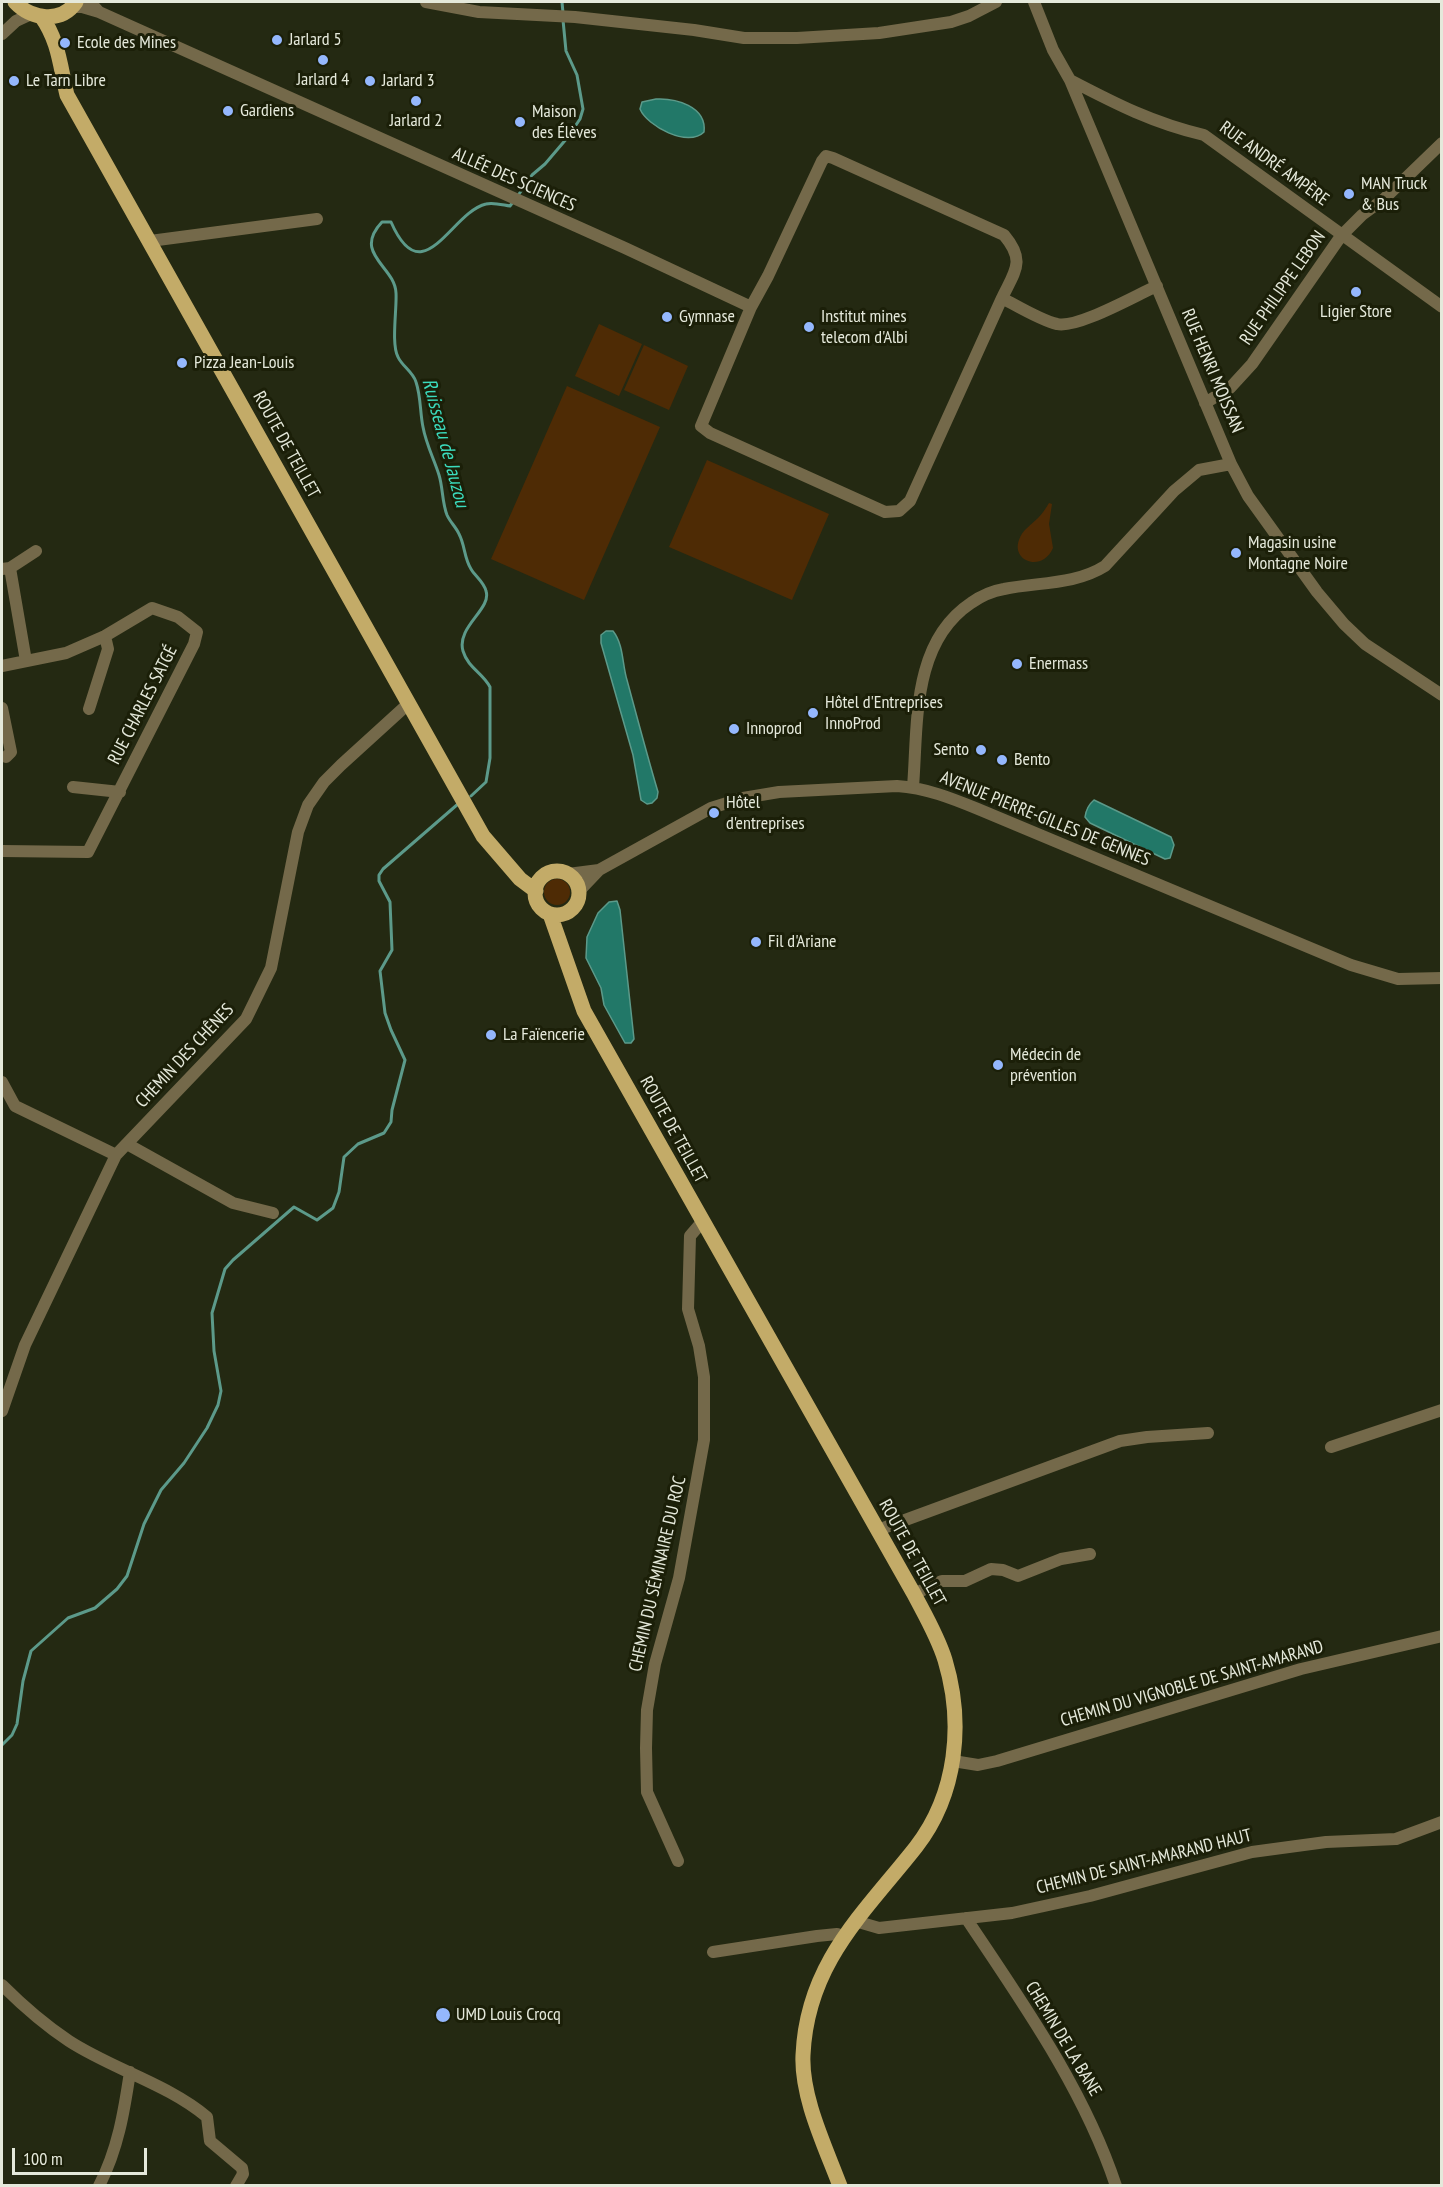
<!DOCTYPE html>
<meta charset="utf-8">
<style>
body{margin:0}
#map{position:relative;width:1443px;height:2187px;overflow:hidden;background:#242912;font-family:"PT Sans Narrow",sans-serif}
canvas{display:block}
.frame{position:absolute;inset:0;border:3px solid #e5e9db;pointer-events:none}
.scale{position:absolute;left:12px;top:2148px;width:135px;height:27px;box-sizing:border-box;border:3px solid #e5e9db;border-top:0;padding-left:8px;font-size:18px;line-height:21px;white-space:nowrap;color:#e5e9db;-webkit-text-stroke:4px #1b1f08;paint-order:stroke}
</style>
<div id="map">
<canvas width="1443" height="2187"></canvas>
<div class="frame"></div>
<div class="scale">100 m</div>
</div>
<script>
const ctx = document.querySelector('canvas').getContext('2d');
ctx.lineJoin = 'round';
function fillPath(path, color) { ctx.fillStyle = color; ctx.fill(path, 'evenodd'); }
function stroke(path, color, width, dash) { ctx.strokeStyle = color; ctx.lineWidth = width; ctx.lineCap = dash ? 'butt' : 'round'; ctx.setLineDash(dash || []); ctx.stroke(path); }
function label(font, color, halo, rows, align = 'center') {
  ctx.font = font + ' "PT Sans Narrow",sans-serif'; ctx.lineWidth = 6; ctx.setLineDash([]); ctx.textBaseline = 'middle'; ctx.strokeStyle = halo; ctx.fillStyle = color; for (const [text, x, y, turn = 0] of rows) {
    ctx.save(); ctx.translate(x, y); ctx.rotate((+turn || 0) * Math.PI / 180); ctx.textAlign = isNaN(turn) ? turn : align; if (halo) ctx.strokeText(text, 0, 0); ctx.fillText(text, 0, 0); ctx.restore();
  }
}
const green = new Path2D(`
 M 599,324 L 642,344 L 619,396 L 575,376 Z
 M 644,345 L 688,366 L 669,410 L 624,390 Z
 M 567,386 L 660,427 L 584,600 L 491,559 Z
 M 707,460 L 829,514 L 792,600 L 669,547 Z
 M 1049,503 L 1052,504 L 1049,524 L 1053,548 C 1042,573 1011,561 1019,540 C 1022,530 1031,525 1038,518 C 1042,514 1046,508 1049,503 Z
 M544 892a13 13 0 1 1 26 0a13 13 0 1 1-26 0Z`);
const water = new Path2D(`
 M 656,99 C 675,98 707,106 704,132 C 688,148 647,126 640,109 L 642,102 Z
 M 606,631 L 613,631 C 624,645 622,664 627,680 C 637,717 647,755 658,792 L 657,798 L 652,803 L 647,804 L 641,800 L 633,755 L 601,643 L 601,635 Z
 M 1094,800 L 1171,837 L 1174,845 L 1170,858 L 1165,859 L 1090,823 L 1085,817 C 1086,810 1088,805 1094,800 Z
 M 617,901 L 620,910 L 634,1039 L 631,1043 L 625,1043 L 604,1005 L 601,988 L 586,958 L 587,937 L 598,913 L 609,902 Z`);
const stream = new Path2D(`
 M 562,2 L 563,13
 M 517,197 L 532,175 L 545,164 L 568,137 L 580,119 L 583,109 L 577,75 L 566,51 L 563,20
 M 471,796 L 486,782 L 490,758 L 490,687 C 483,673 468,668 463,651 C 456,627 492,609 486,591 C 484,582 475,576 471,569 C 464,558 465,545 459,534 C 456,527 450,522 447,515 C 442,502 443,488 439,475 C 434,459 426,444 423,427 C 420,413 421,397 416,382 C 413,372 402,366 398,357 C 391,344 397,309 396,293 C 395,266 352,254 382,222 L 391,222 C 423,295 451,212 486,204 C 493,202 503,205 510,206 L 513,202
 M 2,1745 L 12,1735 L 17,1724 L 23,1681 L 31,1651 L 68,1618 L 95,1608 L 117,1589 L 127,1576 L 144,1524 L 161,1490 L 184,1463 L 207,1428 L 218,1405 L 221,1391 L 214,1351 L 212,1313 L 225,1269 L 233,1260 L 294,1207 L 317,1220 L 333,1208 L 339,1192 L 344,1157 L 358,1144 L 384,1133 L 391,1122 L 392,1110 L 405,1060 L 391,1030 L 385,1013 L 380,971 L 392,950 L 390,902 L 379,881 L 379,875 L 383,869 L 458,804`);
const minor = new Path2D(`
 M 426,2 L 479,12 L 575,17 L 694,30 L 744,38 L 797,38 L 879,33 L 951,22 L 969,16 L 996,2
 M 1034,2 L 1053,50 L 1070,80 L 1231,464 L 1248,496 L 1317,592 L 1344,624 L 1365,644 L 1442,695
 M 72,7 L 82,7 L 99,12 L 90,2
 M 99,12 L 625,248 L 751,307
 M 2,34 L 16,21 L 31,14
 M 1070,80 C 1116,104 1153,123 1204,135 L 1442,307
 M 150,241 L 317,219
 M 1002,298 C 1015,271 1026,261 1004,235 L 833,158 L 826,156 L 822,161 L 768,276 L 751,307 L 701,426 L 710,433 L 885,512 L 899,511 L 910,501 L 1002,298 C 1017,306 1042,321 1057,324 C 1077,329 1136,295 1157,286
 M 1205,403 L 1230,388 L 1252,364 L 1341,236 L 1362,215 L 1384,199 L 1442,143
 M 10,568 L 26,661
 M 2,569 L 10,568 L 36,551
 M 2,666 L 66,653 L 105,636 L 152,608 L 178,617 L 197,632 L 194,644 L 88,852 L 2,851
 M 2,708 L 11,752 L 6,757
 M 89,709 L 108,649 L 105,636
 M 73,787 L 120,792
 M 913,787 C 918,725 911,643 971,603 C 981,596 992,591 1004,589 C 1038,582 1075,585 1105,566 L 1174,491 L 1199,470 L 1231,464
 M 568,874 L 599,870
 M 579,891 L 599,870 L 711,808 L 743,798 L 779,792 L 897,786 C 926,788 951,798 978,809 L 1351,965 L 1398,979 L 1442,978
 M 2,1082 L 15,1106 L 116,1155
 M 127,1144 L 233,1203 L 273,1213
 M 2,1411 L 25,1345 L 116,1155 L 246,1019 L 271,968 L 298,832 L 308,805 L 324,782 L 341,765 L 408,704
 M 1331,1447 L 1442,1410
 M 878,1530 L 1120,1441 L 1147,1437 L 1208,1433
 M 914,1594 L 942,1581 L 965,1581 L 991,1569 L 1003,1570 L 1018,1576 L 1061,1559 L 1090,1554
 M 953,1761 L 978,1765 L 997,1761 L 1301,1669 L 1442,1636
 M 678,1861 L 647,1792 L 646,1748 L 647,1710 L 655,1664 L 679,1578 L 704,1440 L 704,1377 L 699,1346 L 688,1309 L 690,1236 L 702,1222
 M 966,1918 C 1022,2002 1084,2089 1116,2186
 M 855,1921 L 879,1928 L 1012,1913 L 1090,1896 L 1252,1852 L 1326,1842 L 1396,1839 L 1442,1822
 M 713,1952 L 817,1936 L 837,1934 L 843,1936
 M 2,1985 C 22,2005 45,2025 69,2041 C 112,2069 168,2084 207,2117 L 210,2141 L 242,2168 L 243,2174 L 236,2186
 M 99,2186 C 118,2149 124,2112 130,2072`);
const major = new Path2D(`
 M 15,2 C 31,19 61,24 76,2
 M 41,16 C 59,41 60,66 67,95 L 483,836 L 520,879 L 536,891
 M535 893a22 22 0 1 1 44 0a22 22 0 1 1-44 0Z
 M 550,914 L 584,1011 L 914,1594 C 925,1615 938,1637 945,1660 C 964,1723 957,1794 916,1847 C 864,1913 807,1963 803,2055 C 801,2097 825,2146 840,2186`);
const markers = [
 [277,40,6,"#94b7fd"],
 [65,43,6,"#94b7fd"],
 [323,60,6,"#94b7fd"],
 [14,81,6,"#94b7fd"],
 [370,81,6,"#94b7fd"],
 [416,101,6,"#94b7fd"],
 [228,111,6,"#94b7fd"],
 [520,122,6,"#94b7fd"],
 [1349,194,6,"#94b7fd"],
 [1356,292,6,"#94b7fd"],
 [667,317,6,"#94b7fd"],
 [809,327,6,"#94b7fd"],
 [182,363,6,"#94b7fd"],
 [1236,553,6,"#94b7fd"],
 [1017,664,6,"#94b7fd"],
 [813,713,6,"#94b7fd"],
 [734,729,6,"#94b7fd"],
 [981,750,6,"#94b7fd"],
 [1002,760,6,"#94b7fd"],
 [714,813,6,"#94b7fd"],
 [756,942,6,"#94b7fd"],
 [491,1035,6,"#94b7fd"],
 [998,1065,6,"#94b7fd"],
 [443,2015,8,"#94b7fd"]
];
const poiNames = [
 ["Jarlard 5",289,40],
 ["Ecole des Mines",77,43],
 ["Jarlard 4",323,80,"center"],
 ["Le Tarn Libre",26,81],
 ["Jarlard 3",382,81],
 ["Gardiens",240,111],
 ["Maison",532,112],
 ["des Élèves",532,133],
 ["Jarlard 2",416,121,"center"],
 ["MAN Truck",1361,184],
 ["& Bus",1361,205],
 ["Ligier Store",1356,312,"center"],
 ["Gymnase",679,317],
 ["Institut mines",821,317],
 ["telecom d'Albi",821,338],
 ["Pizza Jean-Louis",194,363],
 ["Magasin usine",1248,543],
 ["Montagne Noire",1248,564],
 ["Enermass",1029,664],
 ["Hôtel d'Entreprises",825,703],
 ["InnoProd",825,724],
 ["Innoprod",746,729],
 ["Sento",969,750,"right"],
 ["Bento",1014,760],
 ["Hôtel",726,803],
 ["d'entreprises",726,824],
 ["Fil d'Ariane",768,942],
 ["La Faïencerie",503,1035],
 ["Médecin de",1010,1055],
 ["prévention",1010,1076],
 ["UMD Louis Crocq",456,2015]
];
const streetNames = [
 ["RUE ANDRÉ AMPÈRE",1274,164,36],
 ["ALLÉE DES SCIENCES",514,180,24],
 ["RUE PHILIPPE LEBON",1283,288,-55],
 ["RUE HENRI MOISSAN",1212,371,67],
 ["ROUTE DE TEILLET",286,445,61],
 ["RUE CHARLES SATGÉ",143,705,-63],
 ["AVENUE PIERRE-GILLES DE GENNES",1045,819,22],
 ["CHEMIN DES CHÊNES",185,1056,-47],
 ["ROUTE DE TEILLET",673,1130,61],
 ["ROUTE DE TEILLET",912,1553,61],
 ["CHEMIN DU SÉMINAIRE DU ROC",658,1574,-77],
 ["CHEMIN DU VIGNOBLE DE SAINT-AMARAND",1192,1684,-16],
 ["CHEMIN DE SAINT-AMARAND HAUT",1144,1862,-14],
 ["CHEMIN DE LA BANE",1063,2039,59]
];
const waterNames = [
 ["Ruisseau de Jauzou",445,443,75]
];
fillPath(green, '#4e2b05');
fillPath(water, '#227868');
stroke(water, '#5c9a8a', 1.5);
stroke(stream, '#5c9a8a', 3);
stroke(minor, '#74694a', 12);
stroke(major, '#c3ab68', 15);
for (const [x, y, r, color] of markers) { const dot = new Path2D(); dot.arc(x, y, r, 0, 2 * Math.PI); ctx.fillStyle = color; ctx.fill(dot); stroke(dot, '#1b1f08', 2); }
label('18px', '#e5e9db', '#1b1f08', poiNames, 'left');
label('18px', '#e5e9db', '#1b1f08', streetNames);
label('italic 20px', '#3bdbbd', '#1b1f08', waterNames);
</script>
